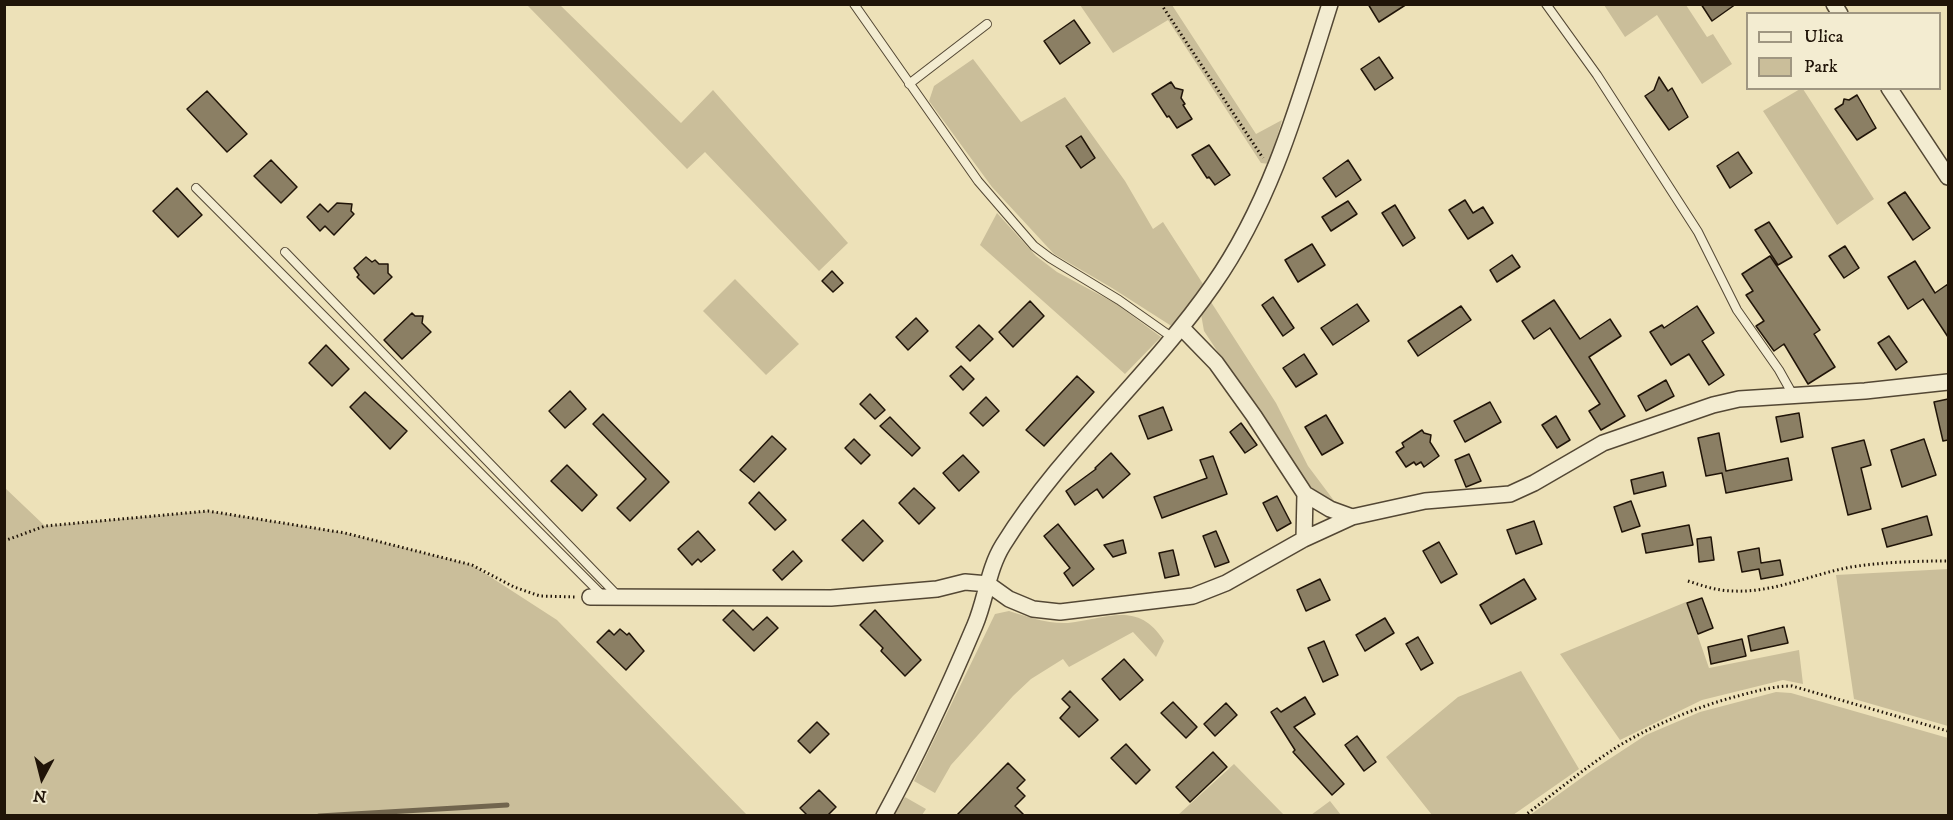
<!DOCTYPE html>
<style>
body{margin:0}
#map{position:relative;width:1953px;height:820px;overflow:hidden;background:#ede1b8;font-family:"IM FELL DW Pica",serif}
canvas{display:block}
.frame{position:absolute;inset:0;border:6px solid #201408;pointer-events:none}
.legend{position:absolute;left:1746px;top:12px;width:195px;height:78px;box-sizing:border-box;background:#f3ecd1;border:2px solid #9f9681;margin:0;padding:8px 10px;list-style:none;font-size:18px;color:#201408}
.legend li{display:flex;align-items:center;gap:12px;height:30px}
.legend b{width:30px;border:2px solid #9f9681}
.north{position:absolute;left:12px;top:748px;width:60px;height:60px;-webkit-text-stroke:4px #f3ecd1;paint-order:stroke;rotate:187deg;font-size:16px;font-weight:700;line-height:24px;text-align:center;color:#201408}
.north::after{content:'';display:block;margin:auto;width:21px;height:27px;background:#201408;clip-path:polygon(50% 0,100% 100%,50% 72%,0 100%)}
</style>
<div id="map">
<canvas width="1953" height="820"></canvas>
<div class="frame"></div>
<ul class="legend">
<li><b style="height:8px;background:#f3ecd1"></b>Ulica</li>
<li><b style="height:16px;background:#cabe9a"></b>Park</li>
</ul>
<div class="north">N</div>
</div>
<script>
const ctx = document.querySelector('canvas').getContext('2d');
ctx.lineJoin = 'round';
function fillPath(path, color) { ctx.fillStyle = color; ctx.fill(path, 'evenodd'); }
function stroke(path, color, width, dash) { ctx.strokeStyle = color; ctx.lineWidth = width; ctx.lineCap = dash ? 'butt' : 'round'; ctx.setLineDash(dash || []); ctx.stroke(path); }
const green = new Path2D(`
 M 530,4 L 560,5 L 681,123 L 713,90 L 848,243 L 819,271 L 705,152 L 687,169 L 528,6 Z
 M 1080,5 L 1172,5 L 1256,134 L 1282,120 L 1269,164 L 1261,163 L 1168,20 L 1113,53 Z
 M 1604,5 L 1686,5 L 1707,37 L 1713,34 L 1732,64 L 1702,84 L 1657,15 L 1625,37 Z
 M 973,59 L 1021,122 L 1065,97 L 1125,181 L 1153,229 L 1163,222 L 1203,284 L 1173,327 L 1112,288 L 1054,254 L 992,187 L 929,101 L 934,86 Z
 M 1800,89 L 1803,89 L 1874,199 L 1837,225 L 1763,111 Z
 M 997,213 L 1036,256 L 1057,272 L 1115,303 L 1161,337 L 1125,374 L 980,245 Z
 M 735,279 L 799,344 L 766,375 L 703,311 Z
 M 1211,302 L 1276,403 L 1308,466 L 1335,502 L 1319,495 L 1298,473 L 1204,331 L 1201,314 Z
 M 4,487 L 45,526 L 208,511 L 345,533 L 472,565 L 557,620 L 747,815 L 5,815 Z
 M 1948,569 L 1948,726 L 1854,699 L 1836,575 Z
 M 1686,602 L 1709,668 L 1799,650 L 1803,684 L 1783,680 L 1702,700 L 1620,740 L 1560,654 Z
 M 1009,611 C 1029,617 1047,624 1068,623 C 1107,619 1138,600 1164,641 L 1156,657 L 1133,632 L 1069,667 L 1063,659 L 1031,679 L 1013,696 L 951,765 L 935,793 L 914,781 L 995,614 Z
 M 1521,671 L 1579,769 L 1513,815 L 1432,815 L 1386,757 L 1458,697 Z
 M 1776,692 L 1791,693 L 1948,738 L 1948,815 L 1530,815 L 1591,771 L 1646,735 L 1700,712 Z
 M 1234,764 L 1284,815 L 1178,815 Z
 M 905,797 L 926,809 L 922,815 L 894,815 Z
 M 1330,801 L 1341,815 L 1311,815 Z`);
const stream = new Path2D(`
 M 319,816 L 507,805`);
const building = new Path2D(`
 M 1368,4 L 1407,4 L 1379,22 Z
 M 1701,4 L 1736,4 L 1712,21 Z
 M 1074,20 L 1090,43 L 1060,64 L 1044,41 Z
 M 1379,57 L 1393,78 L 1375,90 L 1361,69 Z
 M 1659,77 L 1668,91 L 1672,88 L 1688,117 L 1669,130 L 1645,96 L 1654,90 Z
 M 1171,82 L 1175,88 L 1183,90 L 1181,98 L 1185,104 L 1183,105 L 1192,119 L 1177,128 L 1169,116 L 1167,117 L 1152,94 Z
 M 207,91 L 247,134 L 227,152 L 187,109 Z
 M 1857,95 L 1876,128 L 1857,140 L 1835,109 L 1843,104 L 1844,99 L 1849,100 Z
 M 1081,136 L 1095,158 L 1081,168 L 1066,146 Z
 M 1209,145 L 1230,175 L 1215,185 L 1209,177 L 1207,178 L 1192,155 Z
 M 1738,152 L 1752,173 L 1730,188 L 1717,166 Z
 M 271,160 L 297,187 L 281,203 L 254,176 Z
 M 1348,160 L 1361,180 L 1336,197 L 1323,178 Z
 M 177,188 L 202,215 L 178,237 L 153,211 Z
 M 1905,192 L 1930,228 L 1913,240 L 1888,203 Z
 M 1465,200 L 1473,213 L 1483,207 L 1493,223 L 1468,239 L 1449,210 Z
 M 1348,201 L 1357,214 L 1331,231 L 1322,217 Z
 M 337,203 L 352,204 L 351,211 L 354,214 L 334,235 L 325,226 L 320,231 L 307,217 L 320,204 L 328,212 Z
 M 1395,205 L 1415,238 L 1403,246 L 1382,213 Z
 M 1769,222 L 1792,257 L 1778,265 L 1755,230 Z
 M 1312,244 L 1325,265 L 1298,282 L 1285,260 Z
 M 1845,246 L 1859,268 L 1844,278 L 1829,256 Z
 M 1512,255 L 1520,267 L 1497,282 L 1490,270 Z
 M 1770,256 L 1820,330 L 1814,334 L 1835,367 L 1808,384 L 1784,344 L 1774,351 L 1756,326 L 1764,321 L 1746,295 L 1753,291 L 1742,274 Z
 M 366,257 L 372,262 L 375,260 L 379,264 L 388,264 L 388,273 L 392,277 L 374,294 L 357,277 L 359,275 L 354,268 Z
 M 1915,261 L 1935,293 L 1948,284 L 1948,337 L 1923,299 L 1908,309 L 1888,277 Z
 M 832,271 L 843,283 L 833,292 L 822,281 Z
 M 1273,297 L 1294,328 L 1283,336 L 1262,305 Z
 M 1554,300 L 1580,339 L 1610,319 L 1621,336 L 1589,357 L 1625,416 L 1601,430 L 1589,411 L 1600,404 L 1550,328 L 1534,339 L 1522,321 Z
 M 1030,301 L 1044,316 L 1013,347 L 999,332 Z
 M 1357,304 L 1369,321 L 1333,345 L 1321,328 Z
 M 1461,306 L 1471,320 L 1418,356 L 1408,341 Z
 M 1697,306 L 1714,333 L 1702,341 L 1724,375 L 1709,385 L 1689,354 L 1671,365 L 1650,332 L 1662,325 L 1664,328 Z
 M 412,313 L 415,316 L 423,316 L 422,323 L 431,332 L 402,359 L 384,340 Z
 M 916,318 L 928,331 L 908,350 L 896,337 Z
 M 979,325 L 993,339 L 970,361 L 956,347 Z
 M 1889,336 L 1907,362 L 1896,370 L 1878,343 Z
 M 326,345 L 349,369 L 332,386 L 309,363 Z
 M 1304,354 L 1317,374 L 1296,387 L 1283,368 Z
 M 961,366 L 974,379 L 963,390 L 950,376 Z
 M 1077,376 L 1094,392 L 1044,446 L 1026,430 Z
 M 1666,380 L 1674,396 L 1646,411 L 1638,396 Z
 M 570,391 L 586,409 L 565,428 L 549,411 Z
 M 365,392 L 407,431 L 390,449 L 350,407 Z
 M 870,394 L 885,410 L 875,419 L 860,404 Z
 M 986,397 L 999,411 L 983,426 L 970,413 Z
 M 1948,399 L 1948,440 L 1943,441 L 1934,402 Z
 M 1490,402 L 1501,422 L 1465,442 L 1454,421 Z
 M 1163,407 L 1172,430 L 1148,439 L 1139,416 Z
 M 1799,413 L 1803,437 L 1781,442 L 1776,417 Z
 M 603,414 L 669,482 L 630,521 L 617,508 L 646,479 L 593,424 Z
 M 1326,415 L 1343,443 L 1322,455 L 1305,427 Z
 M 1556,416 L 1570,440 L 1557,448 L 1542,425 Z
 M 890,417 L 920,448 L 912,456 L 880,426 Z
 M 1241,423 L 1257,445 L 1245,453 L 1230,432 Z
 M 1422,430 L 1424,433 L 1431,435 L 1430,442 L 1439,456 L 1424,467 L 1421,462 L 1416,465 L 1414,462 L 1406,467 L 1396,452 L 1404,447 L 1402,443 Z
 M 1719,433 L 1726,471 L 1788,458 L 1792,480 L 1726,493 L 1722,473 L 1706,476 L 1698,438 Z
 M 772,436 L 786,449 L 754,482 L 740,470 Z
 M 854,439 L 870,455 L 861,464 L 845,448 Z
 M 1924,439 L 1936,475 L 1902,487 L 1891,450 Z
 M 1864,440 L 1871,465 L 1861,468 L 1871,509 L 1848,515 L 1832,448 Z
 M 1111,453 L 1130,474 L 1103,498 L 1097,489 L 1075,505 L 1066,491 L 1096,469 L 1095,468 Z
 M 1469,454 L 1481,481 L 1466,487 L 1455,460 Z
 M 963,455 L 979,472 L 959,491 L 943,473 Z
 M 1213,456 L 1227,494 L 1162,518 L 1154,497 L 1207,478 L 1200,460 Z
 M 567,465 L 597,495 L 582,511 L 551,481 Z
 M 1663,472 L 1666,486 L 1634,494 L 1631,480 Z
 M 914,488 L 935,508 L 919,524 L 899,503 Z
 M 759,492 L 786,520 L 775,530 L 749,503 Z
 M 1277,496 L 1291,523 L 1277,531 L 1263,503 Z
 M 1631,501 L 1640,526 L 1622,532 L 1614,507 Z
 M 1927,516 L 1932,535 L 1887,547 L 1882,529 Z
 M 863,520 L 883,541 L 863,561 L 842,540 Z
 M 1534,521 L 1542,544 L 1516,554 L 1507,530 Z
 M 1058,524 L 1094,569 L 1073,586 L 1064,573 L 1070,568 L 1044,536 Z
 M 1689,525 L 1693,545 L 1646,553 L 1642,534 Z
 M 698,531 L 715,550 L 701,562 L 698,559 L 692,565 L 678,549 Z
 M 1216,531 L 1229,562 L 1215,567 L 1203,536 Z
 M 1711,537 L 1714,560 L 1699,562 L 1697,539 Z
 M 1123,540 L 1126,553 L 1113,557 L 1104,545 Z
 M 1439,542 L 1457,574 L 1441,583 L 1423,551 Z
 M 1759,548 L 1761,563 L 1780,560 L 1783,575 L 1761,579 L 1759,569 L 1742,572 L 1738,552 Z
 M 1173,550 L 1179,575 L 1165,578 L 1159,553 Z
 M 793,551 L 802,561 L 782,580 L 773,570 Z
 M 1320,579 L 1330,600 L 1306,611 L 1297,590 Z
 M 1524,579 L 1536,599 L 1491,624 L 1480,605 Z
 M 1702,598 L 1713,628 L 1698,634 L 1687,603 Z
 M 733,610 L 753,630 L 767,617 L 778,628 L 754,651 L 723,620 Z
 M 875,610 L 921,660 L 905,676 L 881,651 L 883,648 L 860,625 Z
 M 1385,618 L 1394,633 L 1365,651 L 1356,635 Z
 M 1784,627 L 1788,643 L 1751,651 L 1748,636 Z
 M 620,629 L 627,635 L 629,633 L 644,651 L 626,670 L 597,642 L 609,630 L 614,635 Z
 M 1418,637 L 1433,663 L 1421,670 L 1406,644 Z
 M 1742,639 L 1746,656 L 1711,664 L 1708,647 Z
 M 1324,641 L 1338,675 L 1323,682 L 1308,648 Z
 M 1124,659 L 1143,680 L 1120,700 L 1102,679 Z
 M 1070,691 L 1098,720 L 1079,737 L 1060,718 L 1070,707 L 1062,699 Z
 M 1305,697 L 1315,714 L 1294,727 L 1344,784 L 1332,795 L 1293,752 L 1295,750 L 1271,712 L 1277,708 L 1281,712 Z
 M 1173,702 L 1197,727 L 1186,738 L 1161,713 Z
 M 1226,703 L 1237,715 L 1215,736 L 1204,724 Z
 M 817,722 L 829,734 L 810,753 L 798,741 Z
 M 1357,736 L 1376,762 L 1364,771 L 1345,745 Z
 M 1126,744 L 1150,770 L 1136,784 L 1111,758 Z
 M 1213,752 L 1227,767 L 1190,802 L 1176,787 Z
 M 1008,763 L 1025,780 L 1017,788 L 1025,796 L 1015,806 L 1025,816 L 956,816 Z
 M 819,790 L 836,807 L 827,816 L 808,816 L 800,808 Z`);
const path = new Path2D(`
 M 1161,4 L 1263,158
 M 4,541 L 45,526 L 208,511 L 345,533 L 472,565 L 514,587 L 540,596 L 575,597
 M 1688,581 C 1703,586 1718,591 1733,591 C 1774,593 1812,574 1851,567 C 1884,562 1916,561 1948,561
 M 1524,816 C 1556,792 1587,766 1620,745 C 1656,724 1694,708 1734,697 C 1753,692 1772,686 1792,686 L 1948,731`);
const lane = new Path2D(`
 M 854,4 L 978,181 L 1034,246 L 1050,258 L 1119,300 L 1173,338
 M 1546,4 L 1597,75 L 1698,232 L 1737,310 L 1779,370 L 1793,395
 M 909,84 L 987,24
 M 196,188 L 604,597
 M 285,252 L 618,596`);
const street = new Path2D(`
 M 1834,4 L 1840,14
 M 1889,88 L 1948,177
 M 1182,328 L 1216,363 L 1254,416 L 1305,494 L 1304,539
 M 1305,494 L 1330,509 L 1352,517
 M 590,597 L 831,598 L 937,589 L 965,582 L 988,584 L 1009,599 L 1033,609 L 1060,612 L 1193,596 L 1226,583 L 1304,539 L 1352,517 L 1425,501 L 1510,494 L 1534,483 L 1603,443 L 1713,405 L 1739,399 L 1865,391 L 1948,382
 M 884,816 C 918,754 948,689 975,625 C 986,599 988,569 1003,545 C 1062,450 1149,377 1213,285 C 1272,201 1299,102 1330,4`);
fillPath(green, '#cabe9a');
stroke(stream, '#71654e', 5);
fillPath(building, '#8b7f64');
stroke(building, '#201408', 1.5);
stroke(lane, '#534734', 10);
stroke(street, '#534734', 18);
stroke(path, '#201408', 3, [1.5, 3]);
stroke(lane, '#f3ecd1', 8);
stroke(street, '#f3ecd1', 15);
</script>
